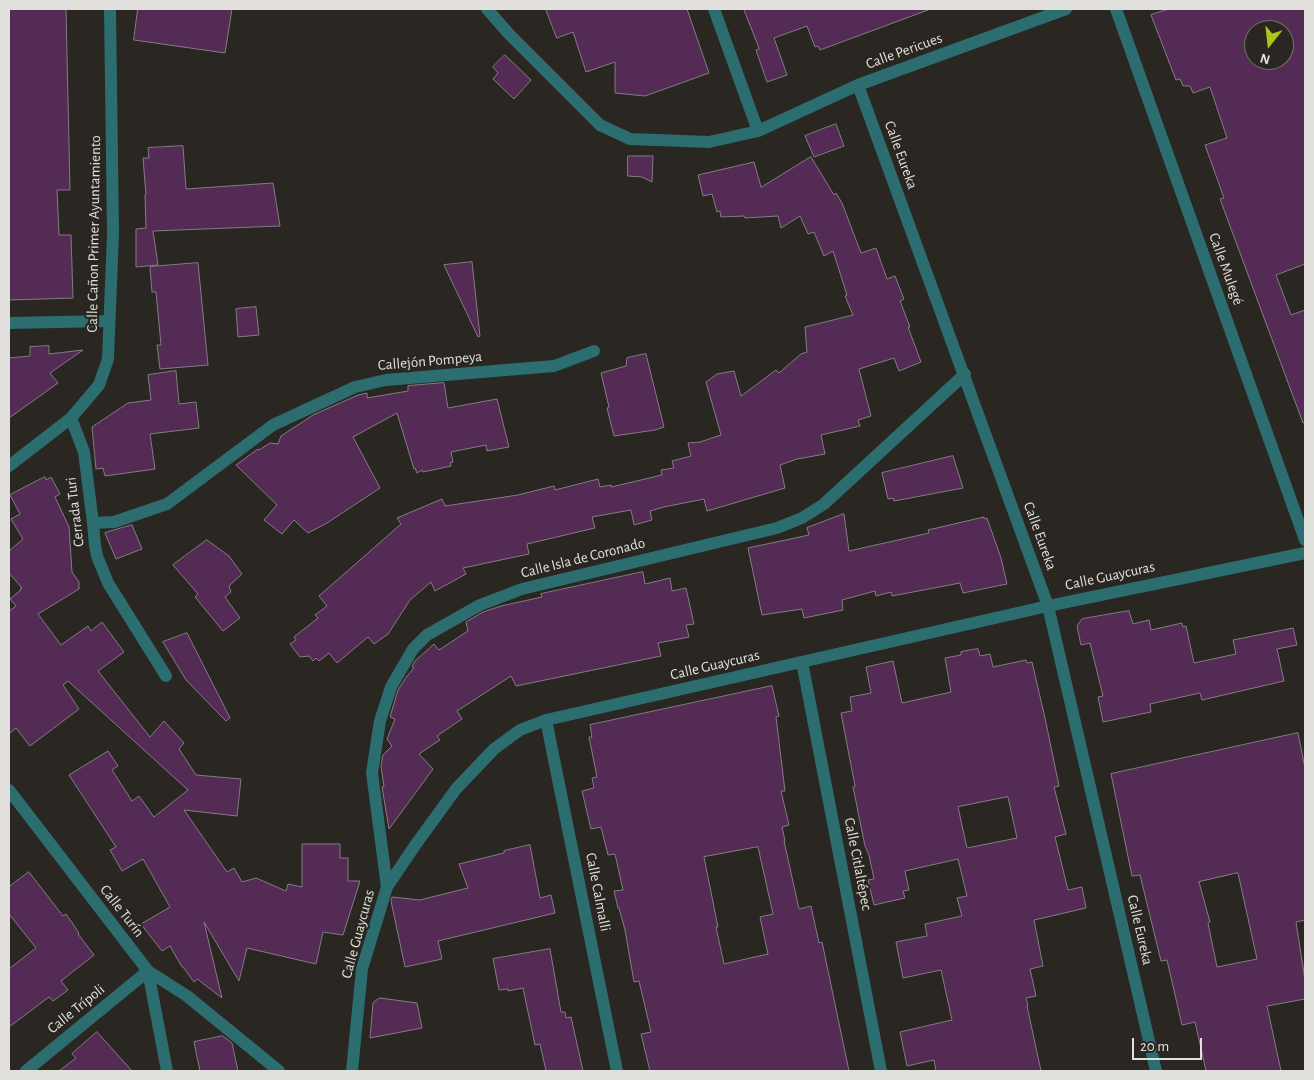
<!DOCTYPE html>
<meta charset="utf-8">
<style>
body{margin:0}
#map{position:relative;width:1314px;height:1080px;overflow:hidden;background:#2a2621;font-family:"Alegreya Sans",sans-serif}
canvas{display:block}
.frame{position:absolute;inset:0;border:10px solid #e2e0dc;pointer-events:none}
.north{position:absolute;left:1244px;top:20px;width:50px;height:50px;box-sizing:border-box;background:#2a2621;border:1px solid #74706c;border-radius:50%;rotate:196deg;font-size:14px;font-weight:700;line-height:20px;text-align:center;color:#e2e0dc}
.north::after{content:'';display:block;margin:auto;width:18px;height:22px;background:#acc613;clip-path:polygon(50% 0,100% 100%,50% 72%,0 100%)}
.scale{position:absolute;left:1132px;top:1038px;width:70px;height:22px;box-sizing:border-box;border:2px solid #e2e0dc;border-top:0;padding-left:6px;font-size:15px;line-height:18px;white-space:nowrap;color:#e2e0dc;-webkit-text-stroke:4px #2a2621;paint-order:stroke}
</style>
<div id="map">
<canvas width="1314" height="1080"></canvas>
<div class="frame"></div>
<div class="north">N</div>
<div class="scale">20 m</div>
</div>
<script>
const ctx = document.querySelector('canvas').getContext('2d');
ctx.lineJoin = 'round';
function fillPath(path, color) { ctx.fillStyle = color; ctx.fill(path, 'evenodd'); }
function stroke(path, color, width, dash) { ctx.strokeStyle = color; ctx.lineWidth = width; ctx.lineCap = dash ? 'butt' : 'round'; ctx.setLineDash(dash || []); ctx.stroke(path); }
function label(font, color, halo, rows, align = 'center') {
  ctx.font = font + ' "Alegreya Sans",sans-serif'; ctx.lineWidth = 4.5; ctx.setLineDash([]); ctx.textBaseline = 'middle'; ctx.strokeStyle = halo; ctx.fillStyle = color; for (const [text, x, y, turn = 0] of rows) {
    ctx.save(); ctx.translate(x, y); ctx.rotate((+turn || 0) * Math.PI / 180); ctx.textAlign = isNaN(turn) ? turn : align; if (halo) ctx.strokeText(text, 0, 0); ctx.fillText(text, 0, 0); ctx.restore();
  }
}
const building = new Path2D(`
 M 9,9 L 66,9 L 70,190 L 57,190 L 59,235 L 71,235 L 73,298 L 9,300 Z
 M 138,9 L 232,9 L 225,53 L 134,40 Z
 M 546,9 L 687,9 L 709,73 L 645,96 L 615,93 L 615,62 L 586,72 L 573,32 L 557,38 Z
 M 744,9 L 927,9 L 928,10 L 820,50 L 818,46 L 815,47 L 807,26 L 774,38 L 787,75 L 767,82 L 756,50 L 759,49 Z
 M 1169,9 L 1305,9 L 1305,264 L 1276,275 L 1291,315 L 1305,310 L 1305,422 L 1303,423 L 1220,199 L 1224,198 L 1205,145 L 1227,138 L 1210,87 L 1193,93 L 1190,86 L 1183,86 L 1180,79 L 1176,80 L 1151,15 ZM 1254,30 L 1284,30 L 1284,60 L 1254,60 Z
 M 505,55 L 531,80 L 514,99 L 493,79 L 498,73 L 493,67 Z
 M 836,124 L 844,146 L 814,157 L 805,136 Z
 M 183,146 L 186,189 L 273,183 L 280,226 L 153,231 L 158,265 L 136,267 L 136,229 L 146,228 L 145,195 L 146,195 L 143,158 L 149,158 L 148,148 Z
 M 628,156 L 653,156 L 652,182 L 642,177 L 628,176 Z
 M 811,157 L 834,195 L 836,193 L 842,203 L 861,253 L 876,248 L 887,279 L 895,276 L 904,299 L 900,301 L 910,327 L 908,327 L 921,362 L 899,371 L 894,358 L 859,369 L 871,416 L 858,420 L 860,426 L 821,435 L 825,454 L 797,459 L 780,465 L 785,488 L 707,511 L 704,499 L 664,507 L 650,511 L 652,520 L 634,525 L 631,510 L 592,517 L 595,528 L 527,544 L 529,554 L 463,568 L 466,574 L 435,591 L 431,582 L 410,600 L 388,634 L 374,644 L 368,637 L 337,663 L 329,653 L 319,661 L 316,658 L 313,661 L 309,656 L 300,657 L 290,644 L 296,640 L 294,637 L 318,618 L 315,615 L 327,606 L 319,596 L 401,524 L 397,518 L 442,499 L 445,506 L 518,495 L 554,486 L 555,490 L 598,479 L 600,487 L 611,485 L 611,487 L 662,475 L 661,470 L 674,468 L 672,461 L 691,456 L 688,443 L 700,442 L 721,435 L 706,382 L 717,374 L 734,371 L 741,396 L 776,370 L 779,373 L 801,354 L 807,352 L 805,327 L 853,315 L 845,296 L 847,295 L 833,251 L 824,256 L 814,232 L 808,234 L 800,216 L 781,228 L 778,216 L 745,218 L 744,216 L 721,217 L 720,211 L 717,212 L 712,194 L 703,196 L 698,175 L 754,162 L 761,187 Z
 M 472,262 L 480,336 L 478,337 L 444,265 Z
 M 198,263 L 208,365 L 160,369 L 157,345 L 161,345 L 156,292 L 152,292 L 150,267 Z
 M 256,307 L 259,335 L 238,337 L 236,309 Z
 M 49,346 L 49,354 L 83,350 L 50,373 L 58,383 L 9,418 L 9,358 L 30,356 L 30,347 Z
 M 646,354 L 664,427 L 655,430 L 614,436 L 607,408 L 609,407 L 601,373 L 626,366 L 627,358 Z
 M 176,371 L 179,404 L 196,402 L 199,428 L 150,434 L 155,469 L 105,476 L 103,468 L 96,469 L 92,427 L 128,403 L 151,400 L 148,375 Z
 M 444,383 L 448,408 L 497,399 L 509,447 L 487,451 L 486,445 L 451,452 L 453,462 L 450,463 L 451,466 L 423,472 L 422,470 L 417,473 L 415,468 L 414,469 L 397,413 L 353,437 L 380,488 L 327,523 L 308,533 L 294,520 L 282,534 L 264,520 L 277,505 L 236,465 L 258,449 L 259,450 L 270,443 L 278,444 L 281,436 L 313,415 L 358,395 L 367,393 L 367,398 L 408,391 L 408,386 Z
 M 953,456 L 963,488 L 894,501 L 893,498 L 888,499 L 882,473 Z
 M 45,477 L 46,480 L 51,477 L 60,494 L 55,497 L 69,527 L 72,572 L 79,582 L 79,589 L 38,614 L 61,645 L 88,626 L 91,631 L 102,622 L 124,652 L 98,671 L 150,737 L 164,721 L 184,743 L 179,749 L 196,775 L 241,779 L 237,816 L 184,810 L 227,872 L 234,868 L 242,882 L 256,878 L 286,891 L 288,884 L 302,887 L 302,844 L 340,844 L 340,858 L 348,858 L 348,881 L 360,881 L 343,935 L 323,932 L 316,964 L 247,948 L 239,981 L 204,922 L 222,998 L 201,982 L 198,979 L 194,982 L 183,967 L 182,967 L 170,946 L 162,951 L 141,924 L 170,907 L 143,859 L 122,871 L 110,850 L 116,847 L 69,775 L 108,751 L 118,766 L 112,770 L 132,801 L 139,796 L 154,817 L 188,790 L 68,681 L 63,685 L 79,709 L 30,746 L 16,728 L 9,734 L 9,611 L 16,606 L 10,599 L 21,590 L 20,589 L 22,588 L 9,573 L 9,551 L 23,539 L 11,519 L 20,514 L 10,495 Z
 M 844,514 L 849,551 L 929,533 L 928,530 L 984,517 L 984,519 L 987,518 L 1001,558 L 1007,584 L 963,593 L 960,583 L 892,596 L 891,592 L 876,596 L 875,591 L 842,600 L 843,610 L 804,618 L 802,609 L 762,615 L 748,548 L 809,535 L 807,528 Z
 M 132,525 L 142,549 L 116,559 L 105,533 Z
 M 207,540 L 229,556 L 242,574 L 229,586 L 231,592 L 225,597 L 240,618 L 223,631 L 195,597 L 198,594 L 173,565 Z
 M 643,572 L 645,584 L 670,578 L 672,591 L 686,588 L 694,624 L 686,625 L 689,637 L 658,643 L 661,656 L 516,686 L 511,676 L 457,711 L 462,719 L 437,736 L 440,740 L 419,754 L 433,769 L 389,829 L 382,787 L 384,787 L 381,766 L 383,755 L 392,746 L 387,739 L 395,719 L 390,717 L 398,690 L 407,676 L 414,668 L 412,667 L 415,661 L 434,644 L 439,650 L 468,631 L 466,622 L 483,612 L 501,606 L 542,597 L 541,594 Z
 M 1129,611 L 1133,624 L 1149,620 L 1151,630 L 1182,623 L 1183,627 L 1186,626 L 1194,663 L 1236,654 L 1233,640 L 1293,628 L 1297,645 L 1277,649 L 1284,681 L 1202,700 L 1200,693 L 1150,704 L 1151,712 L 1103,722 L 1098,697 L 1103,696 L 1090,643 L 1081,645 L 1077,626 L 1082,619 Z
 M 187,633 L 230,718 L 226,721 L 186,680 L 163,642 Z
 M 978,649 L 980,656 L 990,654 L 993,667 L 1026,660 L 1027,663 L 1032,662 L 1045,718 L 1059,786 L 1054,787 L 1066,834 L 1055,837 L 1068,890 L 1082,887 L 1086,908 L 1034,920 L 1043,966 L 1030,969 L 1036,996 L 1026,998 L 1028,1006 L 1027,1006 L 1041,1071 L 936,1071 L 934,1060 L 907,1066 L 900,1032 L 952,1020 L 941,970 L 903,978 L 896,942 L 927,936 L 925,924 L 962,916 L 957,898 L 967,896 L 958,859 L 905,871 L 909,890 L 903,891 L 905,898 L 874,905 L 868,880 L 874,879 L 869,855 L 865,846 L 853,787 L 855,786 L 841,713 L 852,711 L 850,697 L 871,693 L 866,667 L 893,661 L 902,703 L 951,692 L 945,658 L 961,655 L 961,652 ZM 1008,797 L 1017,838 L 967,848 L 958,807 Z
 M 772,686 L 779,716 L 776,717 L 785,791 L 781,791 L 789,825 L 782,827 L 785,841 L 784,841 L 799,909 L 811,906 L 819,943 L 822,942 L 849,1071 L 650,1071 L 641,1034 L 651,1032 L 639,981 L 634,982 L 625,930 L 619,908 L 618,908 L 614,891 L 623,890 L 615,854 L 608,855 L 601,827 L 591,829 L 582,791 L 594,788 L 592,778 L 597,777 L 589,737 L 592,737 L 590,725 ZM 758,847 L 773,914 L 760,917 L 768,954 L 724,964 L 716,927 L 718,927 L 704,857 Z
 M 1298,733 L 1305,768 L 1305,920 L 1296,922 L 1305,980 L 1305,999 L 1267,1006 L 1281,1071 L 1206,1071 L 1195,1022 L 1182,1025 L 1167,960 L 1161,961 L 1140,875 L 1132,876 L 1111,774 ZM 1238,873 L 1257,959 L 1217,967 L 1208,923 L 1210,922 L 1199,882 Z
 M 530,845 L 540,898 L 551,895 L 555,913 L 438,941 L 442,959 L 405,967 L 391,901 L 392,897 L 420,900 L 468,888 L 459,864 L 504,853 L 504,851 Z
 M 29,872 L 63,916 L 66,914 L 79,933 L 78,934 L 94,955 L 61,981 L 68,990 L 53,1001 L 49,997 L 9,1027 L 9,969 L 36,948 L 9,914 L 9,887 Z
 M 550,949 L 561,1012 L 565,1012 L 566,1018 L 571,1017 L 583,1071 L 546,1071 L 540,1044 L 535,1045 L 523,988 L 508,991 L 508,989 L 499,990 L 493,959 Z
 M 380,998 L 417,1003 L 422,1028 L 370,1038 L 373,1003 Z
 M 97,1032 L 132,1071 L 59,1071 L 76,1058 L 72,1054 Z
 M 223,1036 L 232,1043 L 238,1071 L 200,1071 L 194,1042 Z`);
const minor = new Path2D(`
 M 487,9 L 509,34 L 600,125 L 630,139 L 709,142 L 758,131 L 858,85 L 1066,9
 M 714,9 L 758,131
 M 1116,9 L 1305,540
 M 858,85 L 1048,606 L 1156,1071
 M 9,323 L 109,321
 M 71,418 L 84,452 L 93,523 L 95,546 L 97,556 L 108,583 L 166,676
 M 9,466 L 71,418 L 99,385 L 108,359 L 113,233 L 110,9
 M 93,523 L 114,522 L 167,504 L 273,425 L 355,387 L 386,380 L 554,366 L 594,351
 M 802,662 L 881,1071
 M 546,720 L 617,1071
 M 9,790 L 148,971 L 167,1071
 M 387,887 L 372,773 L 380,721 L 391,687 L 413,649 L 427,635 L 480,605 L 522,589 L 777,528 L 802,518 L 824,504 L 965,374
 M 26,1071 L 148,971 L 187,996 L 279,1071
 M 352,1071 L 362,969 L 387,887 L 416,844 L 456,789 L 494,749 L 520,730 L 546,720 L 1048,606 L 1305,553`);
const streetNames = [
 ["Calle Pericues",904,51,-20],
 ["Calle Eureka",901,155,70],
 ["Calle Cañon Primer Ayuntamiento",94,234,-89],
 ["Calle Mulegé",1226,269,70],
 ["Callejón Pompeya",430,361,-5],
 ["Cerrada Turi",75,512,-97],
 ["Calle Eureka",1040,536,70],
 ["Calle Isla de Coronado",583,558,-14],
 ["Calle Guaycuras",1110,576,-12],
 ["Calle Guaycuras",715,665,-13],
 ["Calle Citlaltépec",858,864,79],
 ["Calle Calmalli",598,892,79],
 ["Calle Turín",122,911,52],
 ["Calle Eureka",1140,930,77],
 ["Calle Guaycuras",358,934,-75],
 ["Calle Trípoli",76,1009,-39]
];
fillPath(building, '#542b55');
stroke(building, '#837d83', 1);
stroke(minor, '#2c6d70', 12);
label('15px', '#e2e0dc', '#2a2621', streetNames);
</script>
